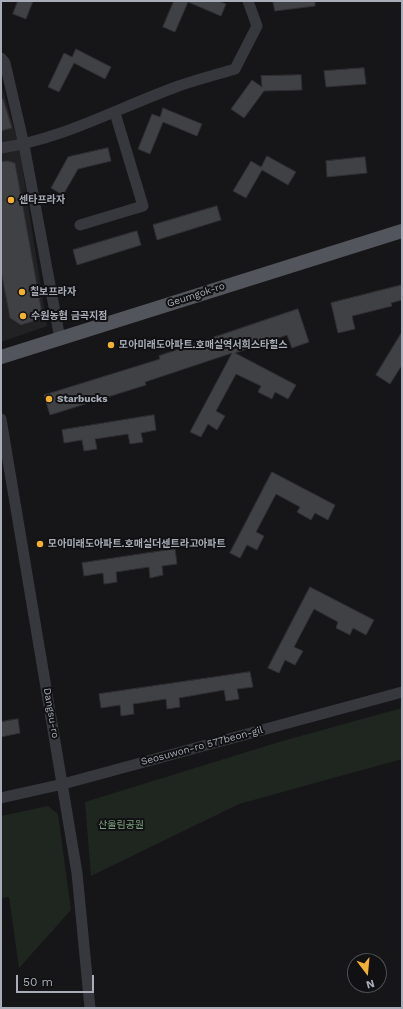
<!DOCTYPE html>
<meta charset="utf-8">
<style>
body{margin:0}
#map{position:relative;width:403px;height:1009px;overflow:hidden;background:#161618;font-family:"Work Sans",sans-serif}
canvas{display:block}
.frame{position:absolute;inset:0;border:2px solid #a8adb8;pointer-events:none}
.north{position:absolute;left:347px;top:953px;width:40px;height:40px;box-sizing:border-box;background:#111113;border:1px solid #4d4f55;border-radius:50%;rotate:164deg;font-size:11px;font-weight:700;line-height:16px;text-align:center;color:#a8adb8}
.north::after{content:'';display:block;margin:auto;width:14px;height:18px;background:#f2b134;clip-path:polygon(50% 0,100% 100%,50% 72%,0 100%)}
.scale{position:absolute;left:16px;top:975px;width:78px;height:18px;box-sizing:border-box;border:2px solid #a8adb8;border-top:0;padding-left:5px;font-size:12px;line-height:14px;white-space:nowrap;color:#a8adb8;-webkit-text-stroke:3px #111113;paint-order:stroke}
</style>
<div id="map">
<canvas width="403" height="1009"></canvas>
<div class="frame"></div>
<div class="north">N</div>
<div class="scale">50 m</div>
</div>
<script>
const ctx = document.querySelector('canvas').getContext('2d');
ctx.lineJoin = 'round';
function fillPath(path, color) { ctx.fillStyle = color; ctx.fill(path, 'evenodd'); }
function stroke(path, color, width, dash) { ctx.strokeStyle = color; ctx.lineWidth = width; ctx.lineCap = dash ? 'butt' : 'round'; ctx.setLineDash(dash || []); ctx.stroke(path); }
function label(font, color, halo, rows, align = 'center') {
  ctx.font = font + ' "Work Sans","Noto Sans KR",sans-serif'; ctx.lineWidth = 4; ctx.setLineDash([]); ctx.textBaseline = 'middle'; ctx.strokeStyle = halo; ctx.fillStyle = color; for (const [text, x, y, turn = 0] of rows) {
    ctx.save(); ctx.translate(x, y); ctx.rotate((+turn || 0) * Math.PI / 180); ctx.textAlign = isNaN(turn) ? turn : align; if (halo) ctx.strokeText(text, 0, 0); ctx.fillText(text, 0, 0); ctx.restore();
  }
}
const built = new Path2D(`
 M 1,84 L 19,146 L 47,326 L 1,342 Z`);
const green = new Path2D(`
 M 402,708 L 402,759 L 239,804 L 91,876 L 85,802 L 279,742 Z
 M 48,806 L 58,814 L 71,910 L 19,968 L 9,897 L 1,898 L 1,816 Z`);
const building = new Path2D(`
 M 18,1 L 33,1 L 26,19 L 13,14 Z
 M 174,1 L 218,1 L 226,4 L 221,16 L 188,2 L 175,32 L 163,27 Z
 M 273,1 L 315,1 L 315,6 L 275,11 Z
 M 76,49 L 111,67 L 105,79 L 74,63 L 59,92 L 48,87 L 64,53 L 72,57 Z
 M 364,68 L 366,84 L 326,87 L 324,71 Z
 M 301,75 L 302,90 L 264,91 L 244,118 L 231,109 L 252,80 L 262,87 L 261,76 Z
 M 1,99 L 3,99 L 12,128 L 1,131 Z
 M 163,108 L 202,124 L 197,136 L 163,122 L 150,154 L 138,149 L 152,114 L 160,117 Z
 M 108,148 L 111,161 L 78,169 L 63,195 L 51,188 L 68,157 Z
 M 267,156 L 296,172 L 288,185 L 262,170 L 246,198 L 233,191 L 251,161 L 261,167 Z
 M 365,157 L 367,173 L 327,177 L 326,161 Z
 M 8,161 L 15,163 L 42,313 L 37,320 L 21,325 L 10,318 L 1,271 L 1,162 Z
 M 217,206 L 221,220 L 157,240 L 153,225 Z
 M 137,231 L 141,245 L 77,265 L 73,250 Z
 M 402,285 L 402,300 L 391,303 L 392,306 L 352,316 L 355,329 L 338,333 L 331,303 Z
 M 298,309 L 309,342 L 292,348 L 287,335 L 235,353 L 296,385 L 288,399 L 275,392 L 272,399 L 258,392 L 261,386 L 236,374 L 216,411 L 225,416 L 217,430 L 208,424 L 201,437 L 190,432 L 232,353 L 145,382 L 146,385 L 50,415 L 44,395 L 160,359 L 159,356 Z
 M 402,332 L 402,365 L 390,384 L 376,375 Z
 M 154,415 L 156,430 L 141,433 L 143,442 L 130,444 L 128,434 L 95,439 L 97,449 L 84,451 L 82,440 L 64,443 L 62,430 Z
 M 272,472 L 335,505 L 328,520 L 315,513 L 311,520 L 297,512 L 300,507 L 276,494 L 256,532 L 264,536 L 257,550 L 247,545 L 240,558 L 230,553 Z
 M 175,549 L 177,564 L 162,566 L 163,575 L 150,578 L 149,567 L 116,572 L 117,582 L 104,584 L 103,573 L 84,576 L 82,563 Z
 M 310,587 L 374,620 L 366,635 L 353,628 L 350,635 L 336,628 L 338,622 L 314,609 L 294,647 L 303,651 L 295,665 L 285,660 L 279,673 L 268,668 Z
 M 250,672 L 253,687 L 237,689 L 239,699 L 226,701 L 224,690 L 179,698 L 180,707 L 167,709 L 166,699 L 133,704 L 134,714 L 121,716 L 120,705 L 101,708 L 99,694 Z
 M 18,719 L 20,733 L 1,737 L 1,722 Z`);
const minor = new Path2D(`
 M 1,58 L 5,63 L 24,145 L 60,339
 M 1,148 C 63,139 118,108 176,87 C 195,80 215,75 235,69 L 257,26 L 248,1
 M 80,225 L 143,206 L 115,113
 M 1,419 L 77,873 L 90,1008
 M 1,798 L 63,784 L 402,692`);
const major = new Path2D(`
 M 1,357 L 402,231`);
const markers = [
 [11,200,4,"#f2b134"],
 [22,292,4,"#f2b134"],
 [23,316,4,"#f2b134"],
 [111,345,4,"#f2b134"],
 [49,399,4,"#f2b134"],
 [40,544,4,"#f2b134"]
];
const poiNames = [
 ["센타프라자",19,200],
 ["칠보프라자",30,292],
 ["수원농협 금곡지점",31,316],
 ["모아미래도아파트.호매실역서희스타힐스",119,345],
 ["Starbucks",57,399],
 ["모아미래도아파트.호매실더센트라고아파트",48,544]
];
const streetNames = [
 ["Geumgok-ro",196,295,-18],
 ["Dangsu-ro",51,713,80],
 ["Seosuwon-ro 577beon-gil",202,746,-15]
];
const parkNames = [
 ["산울림공원",121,825]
];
fillPath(built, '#222225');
fillPath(green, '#1e261f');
fillPath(building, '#404145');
stroke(building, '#303034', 1);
stroke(minor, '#37383d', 11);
stroke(major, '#53555c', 14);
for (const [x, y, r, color] of markers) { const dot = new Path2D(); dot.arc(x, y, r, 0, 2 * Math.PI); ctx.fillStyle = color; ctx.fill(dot); stroke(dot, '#111113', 1.5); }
label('bold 10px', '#a8adb8', '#111113', poiNames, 'left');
label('10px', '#a8adb8', '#111113', streetNames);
label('10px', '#7fa381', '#111113', parkNames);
</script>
